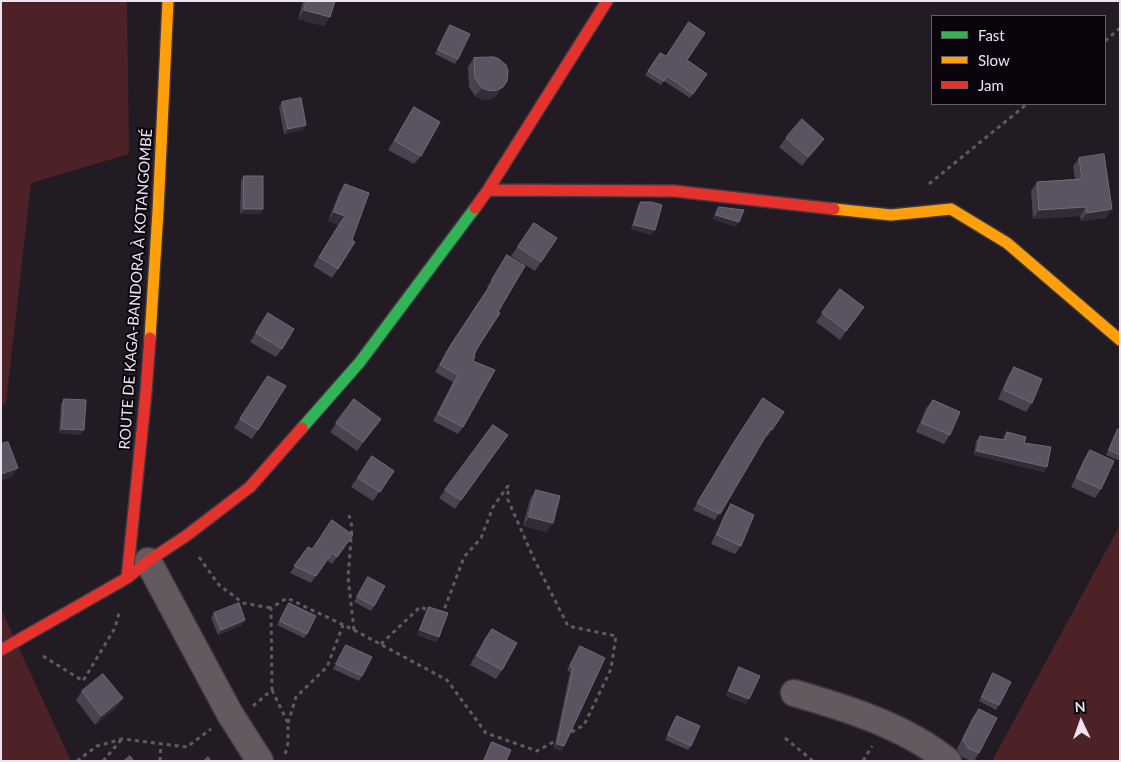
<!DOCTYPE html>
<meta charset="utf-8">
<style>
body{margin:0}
#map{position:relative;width:1121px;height:762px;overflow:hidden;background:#221b24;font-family:Lato,sans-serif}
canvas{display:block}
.frame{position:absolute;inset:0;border:2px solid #ede3ef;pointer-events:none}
.legend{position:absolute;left:931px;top:15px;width:175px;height:90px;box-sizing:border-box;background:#0a050c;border:1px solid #655e67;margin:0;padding:6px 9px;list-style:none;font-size:15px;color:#ede3ef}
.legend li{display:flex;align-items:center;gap:10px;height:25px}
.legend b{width:25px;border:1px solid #655e67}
.north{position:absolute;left:1056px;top:697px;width:50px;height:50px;-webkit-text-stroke:4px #0a050c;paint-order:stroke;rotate:357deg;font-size:14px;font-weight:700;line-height:20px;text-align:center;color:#ede3ef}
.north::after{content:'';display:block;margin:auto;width:18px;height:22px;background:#ede3ef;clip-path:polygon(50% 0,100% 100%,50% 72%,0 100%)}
</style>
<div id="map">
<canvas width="1121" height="762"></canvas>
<div class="frame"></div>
<ul class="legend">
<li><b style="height:6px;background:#30b455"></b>Fast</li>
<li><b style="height:6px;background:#ff9f0a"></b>Slow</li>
<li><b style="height:6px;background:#e5322d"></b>Jam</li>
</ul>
<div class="north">N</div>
</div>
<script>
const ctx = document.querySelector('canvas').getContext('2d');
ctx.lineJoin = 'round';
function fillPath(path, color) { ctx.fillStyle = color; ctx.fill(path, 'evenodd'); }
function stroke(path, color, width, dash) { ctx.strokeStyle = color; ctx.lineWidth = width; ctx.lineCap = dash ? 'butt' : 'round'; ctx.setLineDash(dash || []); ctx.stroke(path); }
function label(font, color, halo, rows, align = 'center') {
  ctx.font = font + ' Lato,sans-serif'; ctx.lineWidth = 4; ctx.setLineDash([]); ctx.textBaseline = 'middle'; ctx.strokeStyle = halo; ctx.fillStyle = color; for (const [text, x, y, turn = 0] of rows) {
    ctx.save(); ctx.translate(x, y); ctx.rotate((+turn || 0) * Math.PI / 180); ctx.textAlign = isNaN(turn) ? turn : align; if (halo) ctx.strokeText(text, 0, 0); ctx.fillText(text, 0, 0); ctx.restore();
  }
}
const green = new Path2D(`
 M 1,1 L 127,1 L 129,154 L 31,183 L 6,403 L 1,406 Z
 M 1120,525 L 1120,761 L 992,761 Z
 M 1,609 L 71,761 L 1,761 Z`);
const path = new Path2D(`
 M 1105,41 L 1120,28
 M 929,184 L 1027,104
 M 199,557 L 219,585 L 243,603 L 271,608
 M 440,613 L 443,613 L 464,557 L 481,538 L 493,507 L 508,486 L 508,500 L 534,559 L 568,626 L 616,636 L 611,669 L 584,725 L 568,734
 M 354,630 L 447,680 L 486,733 L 537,751 L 559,739
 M 381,644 L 420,607 L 429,610
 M 43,656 L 83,681 L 115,628 L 119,613
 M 272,690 L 288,723 L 288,743 L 285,755
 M 253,706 L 272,690 L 271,608 L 287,598 L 354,630 L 348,577 L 352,527 L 349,515
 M 288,723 L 296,697 L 327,667 L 343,625
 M 785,738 L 813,761
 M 77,761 L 97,746 L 122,739 L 187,747 L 211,729
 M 103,761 L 122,739
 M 160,761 L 161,744
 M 863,761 L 872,746`);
const street = new Path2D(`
 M 148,561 L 230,714 L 260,761
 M 794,693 C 846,708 905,726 948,761`);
const fast = new Path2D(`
 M 302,428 L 360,362 L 475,208`);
const slow = new Path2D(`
 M 834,209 L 891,215 L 951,209 L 1007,243 L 1120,340
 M 150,338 L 158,211 L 168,1`);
const jam = new Path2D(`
 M 488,190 L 674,191 L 834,209
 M 475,208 L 488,190 L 607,1
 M 127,578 L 146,392 L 150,338
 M 1,650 L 127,578 L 148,561 L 186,536 L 250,487 L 302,428`);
const wall = new Path2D(`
 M 303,1 L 335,1 L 324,26 L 298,19 Z
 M 450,25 L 458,59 L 455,64 L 435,54 L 447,30 Z
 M 660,53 L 666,56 L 687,60 L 707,74 L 690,98 L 664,81 L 661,85 L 645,75 Z
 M 474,58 L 497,95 L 491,99 L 484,100 L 475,96 L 469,87 L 468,67 Z
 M 282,102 L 303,130 L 284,134 L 279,107 Z
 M 414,107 L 421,156 L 414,164 L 388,150 L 408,116 Z
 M 786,138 L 818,147 L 802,166 L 779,147 Z
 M 1079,158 L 1106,218 L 1081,221 L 1080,216 L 1033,219 L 1031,191 L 1037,182 L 1075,179 L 1073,166 Z
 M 244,176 L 263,209 L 260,214 L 240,214 L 241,180 Z
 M 345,184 L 338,269 L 332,278 L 313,266 L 338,225 L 328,221 L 339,193 Z
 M 641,202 L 655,230 L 651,235 L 631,229 L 638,206 Z
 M 719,207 L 736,227 L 713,219 L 716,211 Z
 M 534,223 L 557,238 L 535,271 L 511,256 Z
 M 507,255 L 498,312 L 474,355 L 463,427 L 458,434 L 433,421 L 453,382 L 435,372 L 447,350 L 488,288 L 487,287 Z
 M 840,289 L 864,307 L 840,340 L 816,322 Z
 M 268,313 L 282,349 L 276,357 L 250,342 Z
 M 1014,367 L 1032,403 L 1026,412 L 998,399 L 1008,376 Z
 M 268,376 L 258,430 L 252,439 L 234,428 Z
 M 763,398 L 784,412 L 767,437 L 766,436 L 715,520 L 693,510 L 730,448 Z
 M 64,399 L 81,435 L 59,433 L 61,404 Z
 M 354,399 L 381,419 L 357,451 L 330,432 Z
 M 933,400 L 950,435 L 944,444 L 916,432 L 926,408 Z
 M 493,425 L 508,435 L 455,509 L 439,498 Z
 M 1118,429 L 1120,430 L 1120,461 L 1106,455 L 1115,434 Z
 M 1007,432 L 1024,443 L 1044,472 L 974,455 L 976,441 L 980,436 L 1003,440 L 1003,437 Z
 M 1090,450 L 1101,489 L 1095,498 L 1071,487 L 1084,459 Z
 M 372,456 L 394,471 L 373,501 L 351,487 Z
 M 536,490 L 547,532 L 523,526 L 530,499 Z
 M 731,504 L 741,546 L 735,554 L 711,544 L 725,513 Z
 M 353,535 L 332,564 L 327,560 L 311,583 L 290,573 L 308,547 L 312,549 Z
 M 368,577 L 374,606 L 371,611 L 354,602 Z
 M 289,603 L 307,634 L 304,638 L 277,625 L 286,607 Z
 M 429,607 L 439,637 L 436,642 L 417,635 L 426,611 Z
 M 214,613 L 242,625 L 218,635 L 211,618 Z
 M 492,629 L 502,670 L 496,679 L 470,665 L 485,638 Z
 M 346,645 L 362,676 L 359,681 L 333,669 L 343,650 Z
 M 580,646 L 564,746 L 561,751 L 554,748 L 570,672 L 567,670 Z
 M 739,667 L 746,704 L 726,696 L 736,672 Z
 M 993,673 L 999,705 L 996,710 L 979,701 L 990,678 Z
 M 82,691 L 117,707 L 95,725 L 76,700 Z
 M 979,709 L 979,753 L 974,761 L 970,761 L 962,757 L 957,749 L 972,718 Z
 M 677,716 L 691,746 L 688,750 L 665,740 L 674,720 Z
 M 492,742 L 506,761 L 483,761 L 489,746 Z`);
const shadedWall = new Path2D(`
 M 304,10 L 330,17 L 324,26 L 298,19 Z
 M 507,81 L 497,95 L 491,99 L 484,100 L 475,96 L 482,88 Z
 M 306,125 L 303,130 L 284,134 L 288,129 Z
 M 824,139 L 818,147 L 802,166 L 808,157 Z
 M 1086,207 L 1080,216 L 1033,219 L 1039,210 Z
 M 244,209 L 263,209 L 260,214 L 240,214 Z
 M 1112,209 L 1106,218 L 1081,221 L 1087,213 Z
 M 334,212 L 345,216 L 338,225 L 328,221 Z
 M 716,215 L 739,222 L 736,227 L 713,219 Z
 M 634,225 L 655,230 L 651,235 L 631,229 Z
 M 62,429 L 84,430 L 81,435 L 59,433 Z
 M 977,451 L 1047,467 L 1044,472 L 974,455 Z
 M 18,468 L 12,477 L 1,481 L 1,474 Z
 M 529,517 L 553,523 L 547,532 L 523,526 Z
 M 245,620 L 242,625 L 218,635 L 221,630 Z
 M 420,630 L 439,637 L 436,642 L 417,635 Z
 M 729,691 L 749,699 L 746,704 L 726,696 Z
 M 123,698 L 117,707 L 95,725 L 101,716 Z
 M 557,744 L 564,746 L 561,751 L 554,748 Z`);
const building = new Path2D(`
 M 307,1 L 335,1 L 330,17 L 304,10 Z
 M 689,22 L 705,33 L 687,60 L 707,74 L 693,94 L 667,76 L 664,81 L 648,71 L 660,53 L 666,56 Z
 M 450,25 L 470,34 L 458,59 L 438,50 Z
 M 494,57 L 499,59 L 506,65 L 508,71 L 507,81 L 503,87 L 497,90 L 490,91 L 482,88 L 475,78 L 474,58 Z
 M 301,98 L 306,125 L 288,129 L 282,102 Z
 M 414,107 L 440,122 L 421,156 L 395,141 Z
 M 802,119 L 824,139 L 808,157 L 786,138 Z
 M 1104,154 L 1112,209 L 1087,213 L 1086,207 L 1039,210 L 1037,182 L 1082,179 L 1079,158 Z
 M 244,176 L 263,176 L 263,209 L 244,209 Z
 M 345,184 L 369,193 L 352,240 L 355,242 L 338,269 L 319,257 L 345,216 L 334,212 Z
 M 641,202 L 651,202 L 662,205 L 655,230 L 634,225 Z
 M 719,207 L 744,210 L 739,222 L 716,215 Z
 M 534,223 L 557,238 L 541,262 L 518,247 Z
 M 507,255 L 525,266 L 498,312 L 500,313 L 478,347 L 474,355 L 475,356 L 473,361 L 495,370 L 463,427 L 438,414 L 458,375 L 440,365 L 452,343 L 493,281 L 492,280 Z
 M 840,289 L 864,307 L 846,331 L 822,313 Z
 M 268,313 L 294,329 L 282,349 L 256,333 Z
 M 1014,367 L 1042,379 L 1032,403 L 1004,390 Z
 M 268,376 L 286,386 L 258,430 L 240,419 Z
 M 763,398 L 784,412 L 772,430 L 770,429 L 720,514 L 697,503 L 734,442 Z
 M 64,399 L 86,400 L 84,430 L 62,429 Z
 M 354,399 L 381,419 L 363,442 L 336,423 Z
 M 933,400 L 960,412 L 950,435 L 922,423 Z
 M 493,425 L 508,435 L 461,500 L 445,490 Z
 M 1118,429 L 1120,430 L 1120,455 L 1109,450 Z
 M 1007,432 L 1026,437 L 1024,443 L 1051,447 L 1047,467 L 977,451 L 980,436 L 1005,440 Z
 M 8,442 L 18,468 L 1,474 L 1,444 Z
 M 1090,450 L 1114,461 L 1101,489 L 1077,478 Z
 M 372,456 L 394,471 L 380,492 L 358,478 Z
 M 536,490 L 560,496 L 553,523 L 529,517 Z
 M 731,504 L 754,515 L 741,546 L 717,535 Z
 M 332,520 L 353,535 L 337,557 L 332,553 L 316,576 L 294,566 L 308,547 L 312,549 Z
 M 368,577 L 385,586 L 374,606 L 357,597 Z
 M 239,603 L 245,620 L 221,630 L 214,613 Z
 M 289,603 L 316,616 L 307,634 L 280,621 Z
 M 429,607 L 448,613 L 439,637 L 420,630 Z
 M 492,629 L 517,643 L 502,670 L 477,656 Z
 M 346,645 L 372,657 L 362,676 L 336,664 Z
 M 580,646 L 605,658 L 564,746 L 557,744 L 573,668 L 570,666 Z
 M 739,667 L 760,676 L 749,699 L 729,691 Z
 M 993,673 L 1011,682 L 999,705 L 982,697 Z
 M 103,674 L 123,698 L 101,716 L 82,691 Z
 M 979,709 L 997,718 L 979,753 L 968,748 L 963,740 Z
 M 677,716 L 700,726 L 691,746 L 668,735 Z
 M 492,742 L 511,750 L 506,761 L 484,761 Z
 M 130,756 L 134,761 L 124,761 Z
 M 208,757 L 211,761 L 204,761 Z`);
const streetNames = [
 ["ROUTE DE KAGA-BANDORA À KOTANGOMBÉ",136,289,-86]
];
fillPath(green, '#4c2227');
stroke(street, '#3e3840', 29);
stroke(fast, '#3e3840', 14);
stroke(slow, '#3e3840', 14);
stroke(jam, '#3e3840', 14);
stroke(path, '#615a60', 3, [4, 4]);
stroke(street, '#635a5f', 26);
stroke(fast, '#30b455', 11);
stroke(slow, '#ff9f0a', 11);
stroke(jam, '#e5322d', 11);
fillPath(wall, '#484251');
fillPath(shadedWall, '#322b38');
fillPath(building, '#5a5362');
stroke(building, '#716a78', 1);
label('15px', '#ede3ef', '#0a050c', streetNames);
</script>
